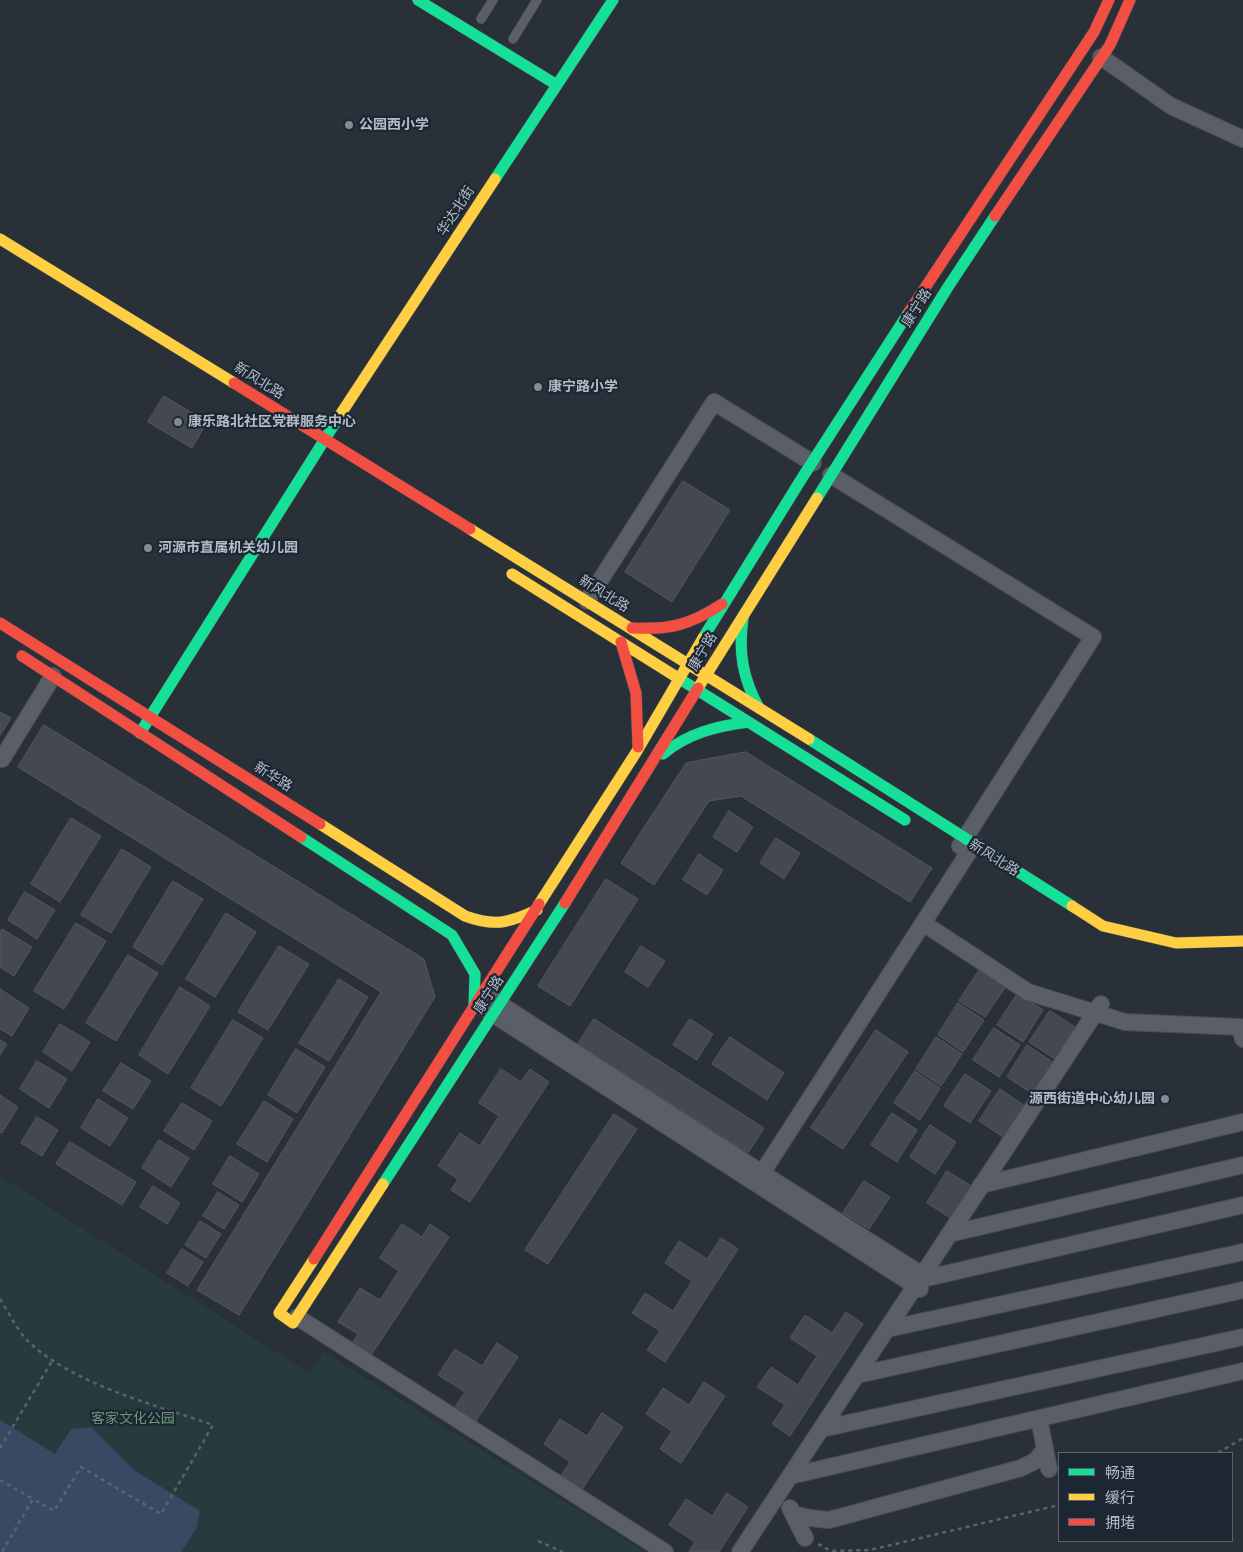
<!DOCTYPE html>
<meta charset="utf-8">
<style>
body{margin:0}
#map{position:relative;width:1243px;height:1552px;overflow:hidden;background:#2a3038;font-family:Rubik,"Noto Sans SC",sans-serif}
canvas{display:block}
.legend{position:absolute;left:1058px;top:1452px;width:175px;height:90px;box-sizing:border-box;background:#1d2633;border:1px solid #59626f;margin:0;padding:6px 9px;list-style:none;font-size:15px;color:#b4bcc9}
.legend li{display:flex;align-items:center;gap:10px;height:25px}
.legend b{width:25px;border:1px solid #59626f}
</style>
<div id="map">
<canvas width="1243" height="1552"></canvas>
<ul class="legend">
<li><b style="height:6px;background:#16e098"></b>畅通</li>
<li><b style="height:6px;background:#ffcf43"></b>缓行</li>
<li><b style="height:6px;background:#f24e42"></b>拥堵</li>
</ul>
</div>
<script>
const ctx = document.querySelector('canvas').getContext('2d');
ctx.lineJoin = 'round';
function fillPath(path, color) { ctx.fillStyle = color; ctx.fill(path, 'evenodd'); }
function stroke(path, color, width, dash) { ctx.strokeStyle = color; ctx.lineWidth = width; ctx.lineCap = dash ? 'butt' : 'round'; ctx.setLineDash(dash || []); ctx.stroke(path); }
function label(font, color, halo, rows, align = 'center') {
  ctx.font = font + ' Rubik,"Noto Sans SC",sans-serif'; ctx.lineWidth = 4.5; ctx.setLineDash([]); ctx.textBaseline = 'middle'; ctx.strokeStyle = halo; ctx.fillStyle = color; for (const [text, x, y, turn = 0] of rows) {
    ctx.save(); ctx.translate(x, y); ctx.rotate((+turn || 0) * Math.PI / 180); ctx.textAlign = isNaN(turn) ? turn : align; if (halo) ctx.strokeText(text, 0, 0); ctx.fillText(text, 0, 0); ctx.restore();
  }
}
const green = new Path2D(`
 M 0,1176 L 309,1373 L 324,1352 L 645,1552 L 0,1552 Z`);
const water = new Path2D(`
 M 0,1420 L 55,1454 L 71,1429 L 91,1427 L 134,1470 L 200,1511 L 196,1529 L 181,1552 L 0,1552 Z`);
const building = new Path2D(`
 M 164,396 L 207,422 L 192,448 L 148,422 Z
 M 683,481 L 730,510 L 672,602 L 625,572 Z
 M 0,712 L 11,718 L 0,735 Z
 M 44,725 L 424,959 L 435,997 L 239,1315 L 197,1290 L 381,992 L 18,767 Z
 M 746,752 L 932,868 L 910,902 L 741,796 L 709,801 L 654,885 L 621,863 L 686,763 Z
 M 729,811 L 753,827 L 737,852 L 713,837 Z
 M 71,818 L 101,836 L 60,902 L 31,884 Z
 M 776,838 L 800,853 L 784,879 L 760,863 Z
 M 122,849 L 151,867 L 111,933 L 81,915 Z
 M 699,854 L 723,870 L 707,895 L 683,880 Z
 M 606,879 L 638,899 L 570,1006 L 538,986 Z
 M 173,881 L 203,899 L 162,965 L 133,947 Z
 M 25,892 L 55,910 L 37,939 L 8,920 Z
 M 226,913 L 256,932 L 215,997 L 186,979 Z
 M 76,923 L 106,941 L 64,1009 L 34,991 Z
 M 2,929 L 32,947 L 14,976 L 0,967 L 0,933 Z
 M 279,946 L 309,964 L 268,1030 L 238,1012 Z
 M 641,946 L 665,961 L 648,987 L 625,972 Z
 M 128,955 L 158,973 L 116,1041 L 86,1023 Z
 M 980,969 L 1006,986 L 985,1017 L 959,1001 Z
 M 339,979 L 368,997 L 329,1061 L 299,1043 Z
 M 180,987 L 210,1006 L 168,1074 L 139,1055 Z
 M 0,989 L 29,1008 L 12,1036 L 0,1029 Z
 M 1018,993 L 1043,1010 L 1023,1042 L 997,1025 Z
 M 958,1003 L 984,1020 L 963,1052 L 938,1035 Z
 M 1050,1011 L 1075,1027 L 1055,1059 L 1029,1042 Z
 M 594,1019 L 764,1128 L 748,1153 L 578,1044 Z
 M 690,1019 L 713,1034 L 697,1060 L 673,1045 Z
 M 233,1020 L 263,1038 L 221,1106 L 191,1088 Z
 M 60,1024 L 90,1042 L 72,1071 L 43,1052 Z
 M 994,1028 L 1020,1045 L 999,1077 L 973,1060 Z
 M 876,1030 L 908,1052 L 843,1149 L 811,1128 Z
 M 730,1037 L 784,1073 L 767,1100 L 712,1064 Z
 M 936,1037 L 962,1054 L 941,1086 L 916,1069 Z
 M 0,1040 L 7,1044 L 0,1055 Z
 M 1027,1045 L 1053,1062 L 1033,1094 L 1007,1077 Z
 M 296,1049 L 325,1067 L 297,1113 L 268,1095 Z
 M 37,1061 L 67,1079 L 49,1108 L 20,1089 Z
 M 121,1063 L 151,1081 L 133,1109 L 103,1091 Z
 M 501,1069 L 521,1082 L 530,1069 L 549,1082 L 470,1202 L 451,1190 L 458,1179 L 438,1166 L 460,1133 L 480,1146 L 499,1116 L 479,1103 Z
 M 915,1071 L 940,1088 L 920,1120 L 894,1103 Z
 M 965,1074 L 991,1091 L 970,1123 L 944,1106 Z
 M 1000,1089 L 1025,1106 L 1005,1138 L 979,1121 Z
 M 0,1095 L 18,1107 L 2,1133 L 0,1132 Z
 M 98,1099 L 128,1118 L 110,1146 L 81,1128 Z
 M 264,1101 L 293,1119 L 267,1162 L 237,1144 Z
 M 182,1103 L 212,1121 L 194,1150 L 164,1131 Z
 M 892,1113 L 917,1130 L 897,1162 L 871,1145 Z
 M 614,1114 L 637,1129 L 548,1264 L 525,1250 Z
 M 37,1117 L 58,1130 L 42,1156 L 21,1143 Z
 M 930,1125 L 956,1142 L 935,1174 L 910,1157 Z
 M 159,1140 L 189,1158 L 171,1187 L 142,1168 Z
 M 70,1142 L 136,1182 L 122,1205 L 56,1164 Z
 M 230,1156 L 259,1174 L 242,1202 L 213,1184 Z
 M 947,1171 L 973,1187 L 952,1219 L 927,1203 Z
 M 864,1181 L 890,1197 L 869,1229 L 843,1213 Z
 M 153,1186 L 180,1203 L 167,1224 L 140,1207 Z
 M 218,1192 L 239,1205 L 224,1229 L 203,1216 Z
 M 200,1221 L 221,1234 L 206,1258 L 185,1245 Z
 M 402,1224 L 422,1237 L 430,1224 L 449,1237 L 370,1357 L 351,1345 L 358,1334 L 338,1322 L 360,1288 L 380,1300 L 399,1271 L 380,1258 Z
 M 721,1238 L 738,1249 L 665,1362 L 647,1350 L 660,1331 L 632,1313 L 645,1293 L 673,1311 L 692,1281 L 665,1263 L 679,1241 L 707,1259 Z
 M 182,1249 L 203,1262 L 188,1286 L 167,1273 Z
 M 846,1312 L 863,1324 L 790,1436 L 772,1424 L 785,1405 L 757,1387 L 771,1367 L 798,1385 L 817,1356 L 790,1338 L 805,1315 L 832,1333 Z
 M 497,1343 L 518,1357 L 474,1424 L 453,1410 L 465,1392 L 438,1375 L 455,1349 L 482,1366 Z
 M 704,1382 L 725,1396 L 681,1463 L 660,1449 L 672,1431 L 646,1414 L 663,1388 L 689,1405 Z
 M 602,1413 L 623,1427 L 579,1494 L 558,1480 L 570,1462 L 544,1444 L 560,1419 L 587,1436 Z
 M 727,1493 L 748,1507 L 719,1552 L 689,1552 L 695,1542 L 669,1525 L 686,1499 L 712,1516 Z`);
const path = new Path2D(`
 M 0,1299 C 9,1313 18,1332 30,1343 C 75,1385 156,1405 213,1425 L 161,1514 L 81,1467 L 54,1511 L 33,1499 L 2,1552
 M 0,1448 L 52,1361
 M 1218,1453 L 1243,1438
 M 0,1480 L 33,1499
 M 538,1541 L 563,1552
 M 818,1544 L 831,1551 L 870,1550 L 1059,1505`);
const lane = new Path2D(`
 M 481,19 L 493,0
 M 513,39 L 537,0`);
const street = new Path2D(`
 M 1101,57 L 1171,106 L 1243,139
 M 831,475 L 1093,637 L 960,846
 M 587,601 L 714,402 L 813,463
 M 0,758 L 2,759 L 53,676
 M 923,923 L 1028,992 L 1125,1022 L 1240,1027 L 1243,1039
 M 492,999 L 762,1173 L 974,844
 M 485,1009 L 920,1289
 M 756,1182 L 762,1173 L 927,1278 L 1243,1205
 M 981,1185 L 1243,1122
 M 949,1234 L 1243,1165
 M 297,1317 L 665,1552
 M 887,1329 L 1243,1252
 M 857,1375 L 1243,1290
 M 821,1429 L 1243,1337
 M 1045,1449 L 1049,1469
 M 790,1476 L 1243,1371
 M 790,1508 L 805,1538
 M 793,1514 L 810,1518 L 829,1520 L 1021,1468 L 1035,1461 L 1045,1449 L 1039,1419
 M 740,1552 L 1101,1004`);
const fast = new Path2D(`
 M 418,0 L 557,85
 M 495,179 L 613,0
 M 817,498 L 948,287 L 995,216
 M 743,619 C 738,652 743,679 759,708
 M 703,638 L 802,478 L 909,312
 M 675,676 L 905,820
 M 140,733 L 342,412
 M 809,739 L 1072,906
 M 663,754 C 688,733 717,726 749,722
 M 301,837 L 452,935 L 475,974 L 474,1008
 M 383,1184 L 565,903`);
const slow = new Path2D(`
 M 0,239 L 234,383
 M 342,412 L 495,179
 M 470,529 L 809,739
 M 512,574 L 675,676
 M 698,688 L 817,498
 M 320,824 L 465,916 C 495,927 508,923 537,910
 M 539,904 L 637,751 L 703,638
 M 1072,906 L 1103,926 L 1176,943 L 1243,941
 M 314,1259 L 279,1313 L 293,1323 L 383,1184`);
const jam = new Path2D(`
 M 995,216 L 1110,45 L 1130,0
 M 909,312 L 1094,32 L 1109,0
 M 234,383 L 470,529
 M 0,623 L 320,824
 M 632,628 C 670,630 690,625 722,604
 M 621,642 L 636,693 L 638,747
 M 22,656 L 301,837
 M 565,903 L 698,688
 M 314,1259 L 539,904`);
const markers = [
 [349,125,5,"#848b96"],
 [538,387,5,"#848b96"],
 [178,422,5,"#848b96"],
 [148,548,5,"#848b96"],
 [1165,1099,5,"#848b96"]
];
const poiNames = [
 ["公园西小学",359,125],
 ["康宁路小学",548,387],
 ["康乐路北社区党群服务中心",188,422],
 ["河源市直属机关幼儿园",158,548],
 ["源西街道中心幼儿园",1155,1099,"right"]
];
const streetNames = [
 ["华达北街",456,211,-57],
 ["康宁路",917,308,-58],
 ["新风北路",259,381,32],
 ["新风北路",604,594,32],
 ["康宁路",703,652,-59],
 ["新华路",273,777,32],
 ["新风北路",994,858,32],
 ["康宁路",489,995,-57]
];
const parkNames = [
 ["客家文化公园",133,1419]
];
fillPath(green, '#273a3e');
fillPath(water, '#384963');
fillPath(building, '#444950');
stroke(building, '#52575f', 1);
stroke(lane, '#484c53', 10);
stroke(street, '#484c53', 18);
stroke(fast, '#484c53', 12);
stroke(slow, '#484c53', 12);
stroke(jam, '#484c53', 12);
stroke(path, '#5d636a', 2.5, [4, 4]);
stroke(lane, '#5a5e66', 9);
stroke(street, '#5a5e66', 16);
stroke(fast, '#16e098', 11);
stroke(slow, '#ffcf43', 11);
stroke(jam, '#f24e42', 11);
for (const [x, y, r, color] of markers) { const dot = new Path2D(); dot.arc(x, y, r, 0, 2 * Math.PI); ctx.fillStyle = color; ctx.fill(dot); stroke(dot, '#1d2633', 2); }
label('bold 14px', '#b4bcc9', '#1d2633', poiNames, 'left');
label('14px', '#b4bcc9', '#1d2633', streetNames);
label('14px', '#6b9a76', '#1d2633', parkNames);
</script>
